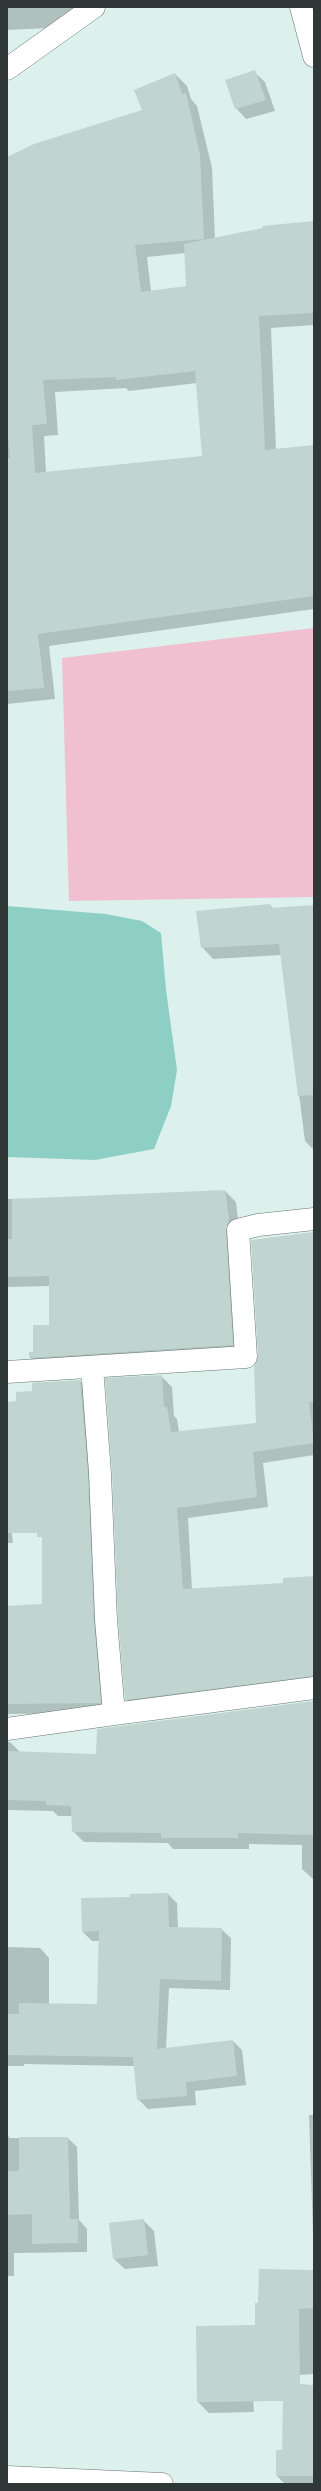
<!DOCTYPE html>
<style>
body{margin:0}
#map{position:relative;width:321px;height:2491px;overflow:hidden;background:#dcf0ec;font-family:"Source Sans 3",sans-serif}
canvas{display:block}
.frame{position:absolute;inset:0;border:8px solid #303837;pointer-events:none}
</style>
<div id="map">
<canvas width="321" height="2491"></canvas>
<div class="frame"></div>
</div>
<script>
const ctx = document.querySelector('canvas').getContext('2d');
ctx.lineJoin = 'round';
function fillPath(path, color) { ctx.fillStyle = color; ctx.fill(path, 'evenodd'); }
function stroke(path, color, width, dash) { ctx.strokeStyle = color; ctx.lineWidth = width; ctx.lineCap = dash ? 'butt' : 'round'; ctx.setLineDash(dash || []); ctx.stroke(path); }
const green = new Path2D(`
 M 314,628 L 314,897 L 69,901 L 62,658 Z`);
const water = new Path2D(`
 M 7,906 L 106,914 L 142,921 L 161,933 L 166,990 L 177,1070 L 171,1106 L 154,1149 L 95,1160 L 7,1157 Z`);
const shadow = new Path2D(`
 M 7,7 L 75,7 L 76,22 L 69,27 L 7,30 Z
 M 254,72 L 265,82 L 275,111 L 246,119 L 236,108 Z
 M 175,74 L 187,86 L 191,99 L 197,106 L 212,168 L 215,239 L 314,222 L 314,325 L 271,328 L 276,450 L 314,446 L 314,609 L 49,646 L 55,699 L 7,704 L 7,159 L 143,110 ZM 186,253 L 187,287 L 151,291 L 147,257 ZM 197,383 L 203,457 L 46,473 L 44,436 L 58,435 L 55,392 L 126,388 L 129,391 Z
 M 270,905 L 274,909 L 314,906 L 314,1150 L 305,1141 L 281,955 L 213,959 L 202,947 Z
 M 225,1191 L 236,1202 L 239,1229 L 243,1356 L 41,1368 L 30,1358 L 50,1326 L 50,1286 L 7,1287 L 7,1199 L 99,1198 Z
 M 314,1233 L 314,1455 L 263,1463 L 268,1507 L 188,1518 L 192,1590 L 284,1584 L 314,1577 L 314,1688 L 137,1711 L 126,1699 L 161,1376 L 172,1387 L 174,1416 L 177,1419 L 179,1432 L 257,1424 Z
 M 80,1381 L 90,1391 L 110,1713 L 7,1714 L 7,1651 L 43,1648 Z
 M 7,1492 L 13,1543 L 7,1543 Z
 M 314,1702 L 314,1880 L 302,1869 L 302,1845 L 249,1844 L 249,1849 L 173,1849 L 168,1843 L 84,1842 L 73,1831 L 72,1816 L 58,1816 L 53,1811 L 7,1810 L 7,1742 L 10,1742 L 21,1753 L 97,1755 Z
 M 168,1894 L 177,1903 L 178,1928 L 221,1929 L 231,1938 L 230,1990 L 169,1988 L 166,2049 L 233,2041 L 242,2050 L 246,2085 L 195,2091 L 196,2105 L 148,2109 L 138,2099 L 135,2066 L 24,2064 L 24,2066 L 7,2066 L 7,1947 L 40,1948 L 49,1958 L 49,2004 L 98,2005 L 99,1941 L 92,1941 L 83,1932 L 131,1898 Z
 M 309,2115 L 314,2115 L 314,2263 Z
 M 7,2135 L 10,2138 L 68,2138 L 77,2147 L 79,2220 L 87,2229 L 87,2252 L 14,2253 L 14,2276 L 7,2276 Z
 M 143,2220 L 154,2231 L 158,2266 L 125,2269 L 114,2259 L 110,2223 Z
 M 314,2271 L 314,2374 L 252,2378 L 254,2412 L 209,2413 L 198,2402 L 256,2326 L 259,2304 Z
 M 314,2409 L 314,2484 L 285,2484 L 277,2476 L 283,2451 Z`);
const building = new Path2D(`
 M 255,70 L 266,100 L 235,109 L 225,80 Z
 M 175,73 L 182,94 L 186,93 L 200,155 L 204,239 L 135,245 L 141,292 L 186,286 L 184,244 L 263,228 L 262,226 L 314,221 L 314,313 L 259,316 L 265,450 L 314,445 L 314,596 L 38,634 L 44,688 L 7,691 L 7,458 L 10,458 L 7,425 L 7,157 L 34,144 L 142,110 L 134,90 ZM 195,371 L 202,456 L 35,473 L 32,425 L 47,424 L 43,380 L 116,377 L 116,380 Z
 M 270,904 L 271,908 L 314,905 L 314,1095 L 298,1096 L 279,944 L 201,948 L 196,911 Z
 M 225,1190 L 229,1218 L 226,1231 L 233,1345 L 29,1358 L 29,1352 L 33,1352 L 33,1325 L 49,1325 L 49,1276 L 7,1277 L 7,1239 L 12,1239 L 12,1199 Z
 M 314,1232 L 314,1402 L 309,1402 L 314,1443 L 253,1452 L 257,1497 L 177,1508 L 183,1589 L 283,1583 L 283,1578 L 314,1576 L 314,1676 L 125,1700 L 118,1619 L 112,1472 L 105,1378 L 162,1375 L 164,1407 L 167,1407 L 171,1432 L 256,1423 L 254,1367 L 258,1356 L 251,1240 Z
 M 80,1380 L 88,1474 L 94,1621 L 101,1703 L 7,1704 L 7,1606 L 42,1604 L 42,1537 L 37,1537 L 37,1533 L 7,1533 L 7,1402 L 16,1401 L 16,1392 L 32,1391 L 32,1383 Z
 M 314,1701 L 314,1835 L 238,1833 L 238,1838 L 161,1838 L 161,1833 L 72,1832 L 71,1806 L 46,1805 L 46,1801 L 7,1800 L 7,1751 L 96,1754 L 97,1729 Z
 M 168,1893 L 169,1927 L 222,1928 L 221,1981 L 160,1979 L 157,2049 L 233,2040 L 237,2076 L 186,2082 L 187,2096 L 137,2100 L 133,2057 L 7,2055 L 7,2014 L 19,2014 L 19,2003 L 97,2004 L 99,1931 L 82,1932 L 81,1898 L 130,1897 L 130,1894 Z
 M 19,2137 L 68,2137 L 70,2219 L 78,2219 L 78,2243 L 32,2244 L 32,2214 L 7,2215 L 7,2171 L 19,2171 Z
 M 144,2219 L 148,2255 L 113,2259 L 109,2223 Z
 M 259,2269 L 314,2270 L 314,2308 L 299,2309 L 300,2384 L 314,2385 L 314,2476 L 276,2476 L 276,2450 L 282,2450 L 283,2401 L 197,2402 L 196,2326 L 255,2325 L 255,2303 L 258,2303 Z`);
const minor = new Path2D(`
 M 301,7 L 314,56
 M 7,69 L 94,7
 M 92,1367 L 100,1473 L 106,1620 L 114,1714 L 314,1688
 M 7,1372 L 246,1357 L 238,1230 L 258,1225 L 314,1219
 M 7,1729 L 114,1714
 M 7,2477 L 162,2484`);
fillPath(green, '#f1c0d0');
fillPath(water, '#8dcfc5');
fillPath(shadow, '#0003');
fillPath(building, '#c0d4d0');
stroke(minor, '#647572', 23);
stroke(minor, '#fff', 22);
</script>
